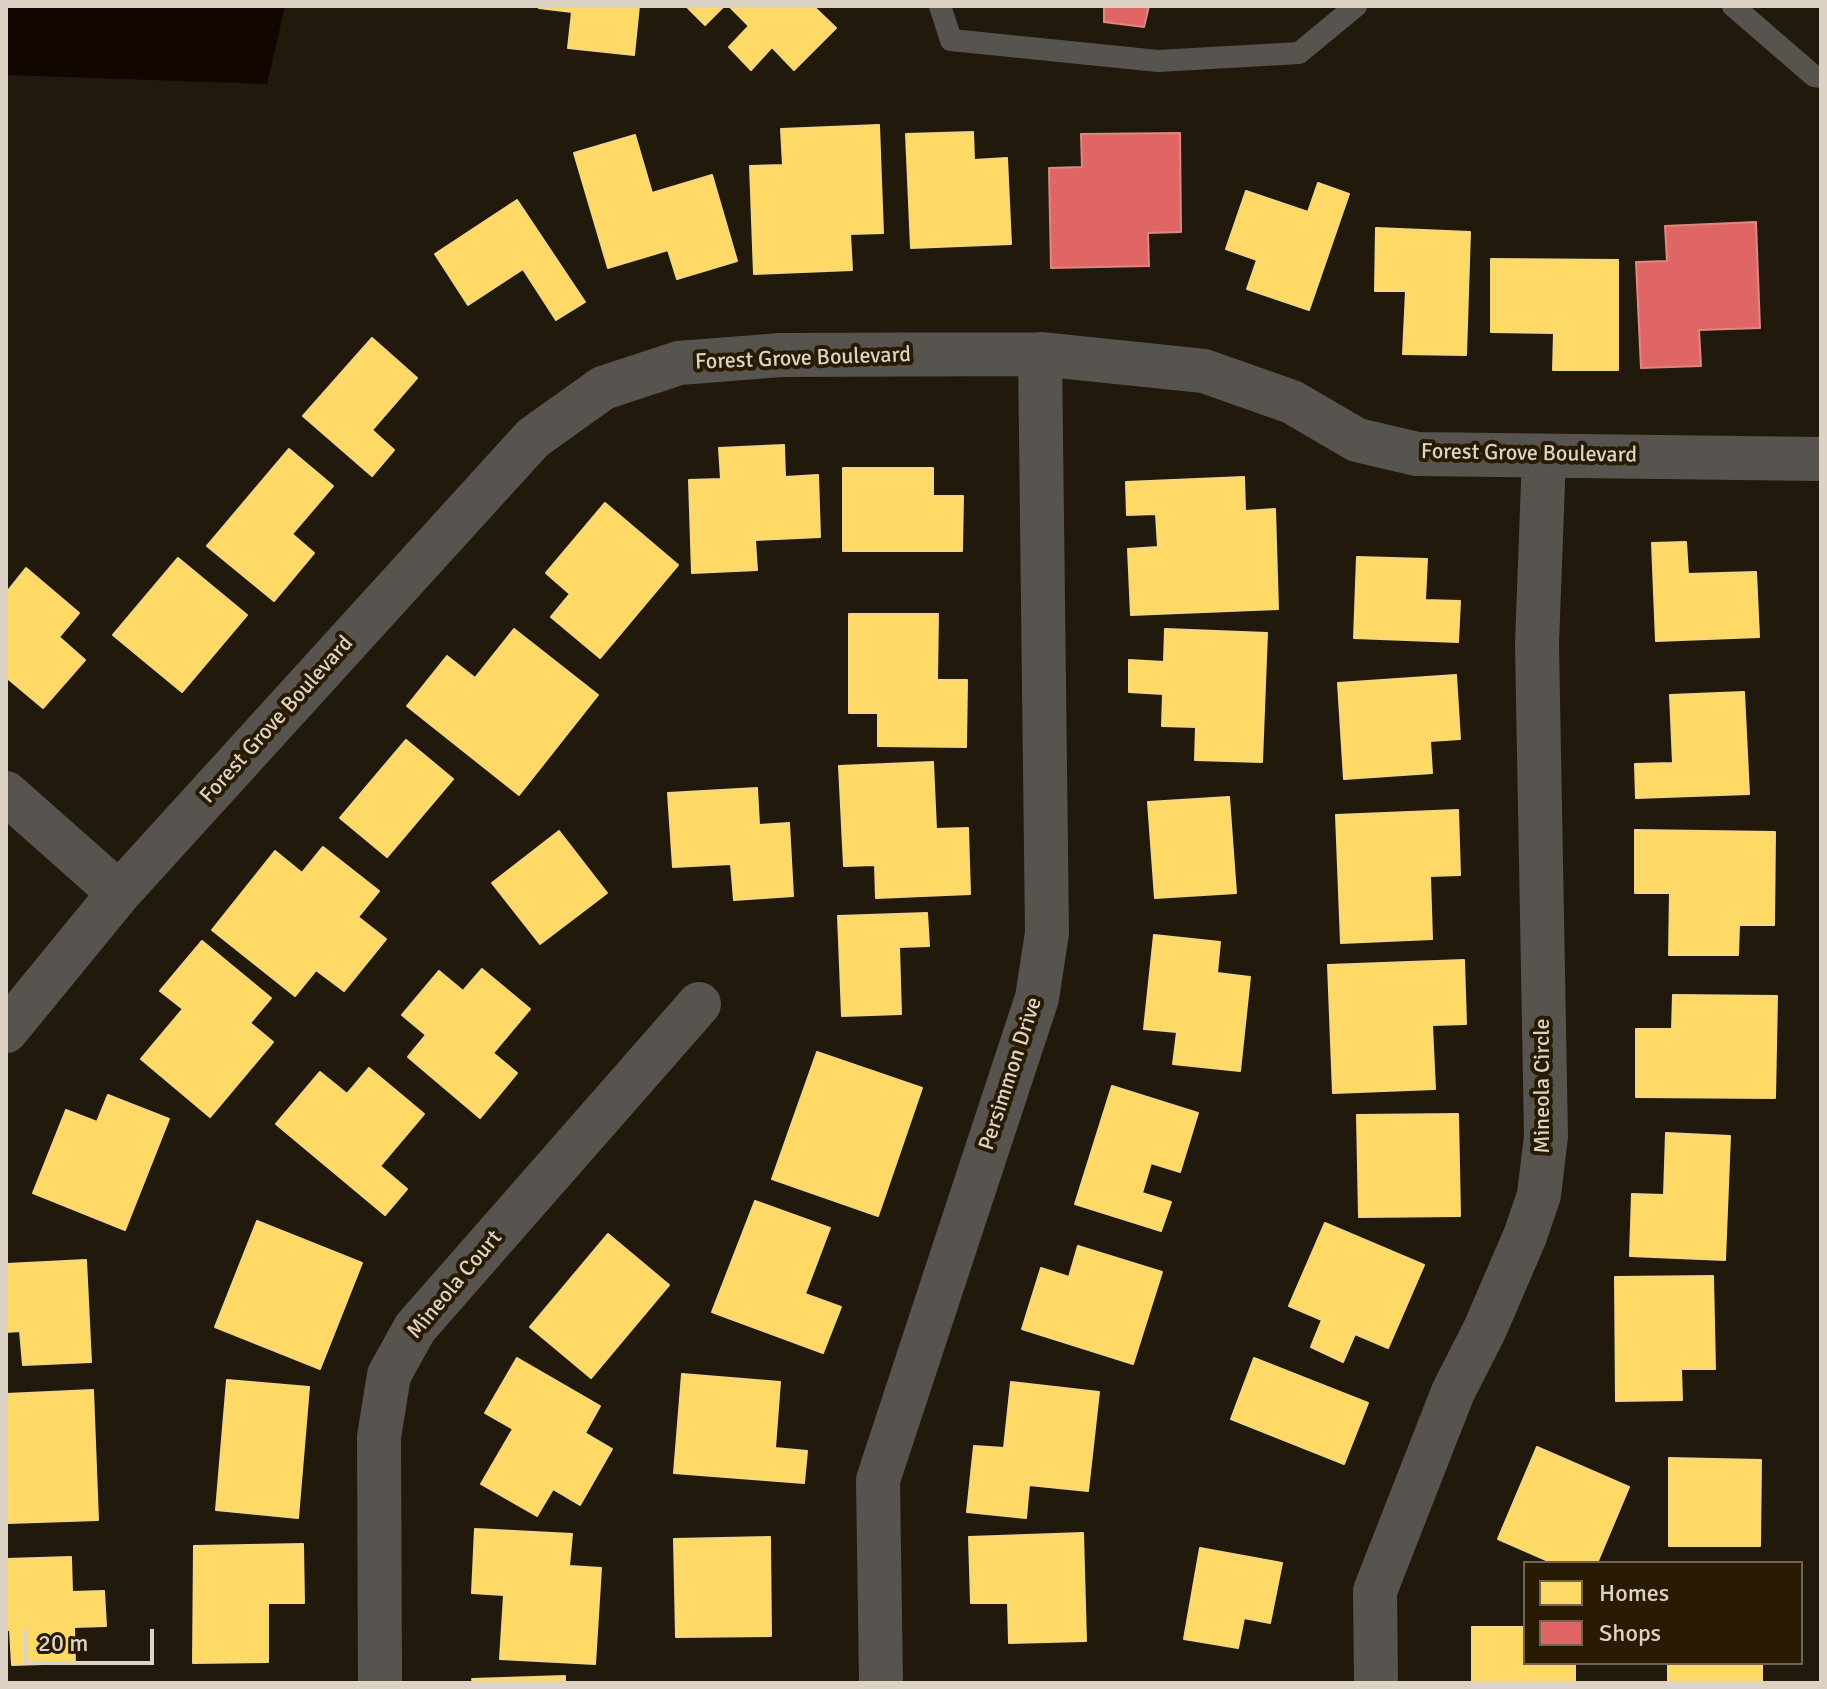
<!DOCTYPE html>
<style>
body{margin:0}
#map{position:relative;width:1827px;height:1689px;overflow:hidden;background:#21190b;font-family:Signika,sans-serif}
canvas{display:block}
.frame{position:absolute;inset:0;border:8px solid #ddd3c5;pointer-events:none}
.legend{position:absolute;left:1523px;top:1561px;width:280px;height:104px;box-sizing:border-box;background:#291b03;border:2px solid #716551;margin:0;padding:10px 14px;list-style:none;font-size:24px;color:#ddd3c5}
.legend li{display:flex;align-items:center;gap:16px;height:40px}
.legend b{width:40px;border:2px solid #716551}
.scale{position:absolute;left:24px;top:1629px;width:130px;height:36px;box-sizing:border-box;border:4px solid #ddd3c5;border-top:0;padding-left:10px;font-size:24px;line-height:28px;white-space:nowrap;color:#ddd3c5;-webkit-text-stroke:6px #291b03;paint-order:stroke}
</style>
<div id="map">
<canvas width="1827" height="1689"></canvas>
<div class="frame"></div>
<ul class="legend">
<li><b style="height:22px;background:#ffd966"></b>Homes</li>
<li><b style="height:22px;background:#e06666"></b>Shops</li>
</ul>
<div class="scale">20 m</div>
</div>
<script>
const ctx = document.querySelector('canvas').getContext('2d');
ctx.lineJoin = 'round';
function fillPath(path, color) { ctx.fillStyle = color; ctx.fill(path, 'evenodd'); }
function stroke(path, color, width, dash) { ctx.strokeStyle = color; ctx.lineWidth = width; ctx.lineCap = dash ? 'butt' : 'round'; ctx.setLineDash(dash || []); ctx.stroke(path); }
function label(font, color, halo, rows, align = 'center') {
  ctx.font = font + ' Signika,sans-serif'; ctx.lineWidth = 8; ctx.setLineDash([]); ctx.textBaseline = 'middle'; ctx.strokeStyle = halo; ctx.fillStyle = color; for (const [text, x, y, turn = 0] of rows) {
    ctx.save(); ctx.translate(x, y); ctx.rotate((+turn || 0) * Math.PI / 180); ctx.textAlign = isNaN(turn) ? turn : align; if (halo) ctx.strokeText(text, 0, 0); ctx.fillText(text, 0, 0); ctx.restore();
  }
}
const water = new Path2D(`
 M 6,6 L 285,6 L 267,84 L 6,75 Z`);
const homes = new Path2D(`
 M 539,6 L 639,6 L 634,55 L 568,48 L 572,12 L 539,8 Z
 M 686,6 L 724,6 L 705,25 Z
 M 729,6 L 813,6 L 836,28 L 794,70 L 772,47 L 751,70 L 729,47 L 749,26 Z
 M 879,125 L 883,233 L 850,234 L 852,270 L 754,274 L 750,166 L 783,165 L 781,129 Z
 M 973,132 L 974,160 L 1007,158 L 1011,244 L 911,248 L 906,134 Z
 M 635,135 L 652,193 L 712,175 L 737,261 L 677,279 L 668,250 L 608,268 L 574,153 Z
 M 1318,183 L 1349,194 L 1309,310 L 1247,289 L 1257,260 L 1226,249 L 1246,191 L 1308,212 Z
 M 517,200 L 585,302 L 556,320 L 523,269 L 468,305 L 435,254 Z
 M 1376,228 L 1470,232 L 1466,355 L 1403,354 L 1406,291 L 1375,291 Z
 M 1491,259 L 1618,260 L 1618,370 L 1553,370 L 1554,333 L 1491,332 Z
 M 372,338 L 417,378 L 372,430 L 394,450 L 372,476 L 303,416 Z
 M 784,445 L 785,477 L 818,475 L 820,537 L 755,540 L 757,570 L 692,573 L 689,480 L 721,479 L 719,448 Z
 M 289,449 L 333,486 L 292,534 L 314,553 L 274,601 L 207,546 Z
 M 843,468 L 933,468 L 933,496 L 963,496 L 962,551 L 843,551 Z
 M 1244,477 L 1245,511 L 1275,509 L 1278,609 L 1131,615 L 1128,549 L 1158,547 L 1156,514 L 1127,515 L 1126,482 Z
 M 605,503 L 678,565 L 600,658 L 551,617 L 570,594 L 546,573 Z
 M 1686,542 L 1688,574 L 1756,572 L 1759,637 L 1656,641 L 1652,543 Z
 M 1357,557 L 1427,559 L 1425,600 L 1460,601 L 1458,642 L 1354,638 Z
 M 178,558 L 247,615 L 182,692 L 113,635 Z
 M 26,568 L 79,613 L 59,637 L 85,660 L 43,708 L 6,677 L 6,593 Z
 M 849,614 L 938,614 L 937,680 L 967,680 L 966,747 L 878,746 L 878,713 L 849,713 Z
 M 514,629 L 598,695 L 519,795 L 407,706 L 447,656 L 475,678 Z
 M 1165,629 L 1267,633 L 1262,762 L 1195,760 L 1196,727 L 1162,726 L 1163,694 L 1129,692 L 1129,660 L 1164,662 Z
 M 1456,675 L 1460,739 L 1430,741 L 1432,773 L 1344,779 L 1338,683 Z
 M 1744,692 L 1749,794 L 1636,798 L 1635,764 L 1673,763 L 1670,695 Z
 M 406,740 L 453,779 L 387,857 L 340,818 Z
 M 933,762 L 936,829 L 968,828 L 970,894 L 876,898 L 875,865 L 844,866 L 839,766 Z
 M 757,788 L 759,825 L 789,823 L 793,896 L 734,900 L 731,864 L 673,867 L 668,793 Z
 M 1229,797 L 1236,893 L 1155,898 L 1148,802 Z
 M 1458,810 L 1460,875 L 1430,876 L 1432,939 L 1341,943 L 1336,815 Z
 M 1635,830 L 1775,832 L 1774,925 L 1739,925 L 1738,955 L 1669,955 L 1670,893 L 1635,893 Z
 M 559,831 L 607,893 L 540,944 L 492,883 Z
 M 323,847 L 379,891 L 358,917 L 386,939 L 344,991 L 316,970 L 295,996 L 212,930 L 275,851 L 302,873 Z
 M 927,913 L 929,946 L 899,947 L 901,1014 L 842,1016 L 838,916 Z
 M 1154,935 L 1220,942 L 1217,973 L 1250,977 L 1240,1071 L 1173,1064 L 1177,1032 L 1144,1029 Z
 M 202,941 L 271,998 L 250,1023 L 273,1042 L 210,1117 L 141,1059 L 183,1009 L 160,991 Z
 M 1464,960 L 1466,1024 L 1432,1025 L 1435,1089 L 1333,1093 L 1328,965 Z
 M 482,969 L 530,1009 L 493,1053 L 517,1073 L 480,1118 L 408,1057 L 426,1035 L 402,1015 L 439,971 L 463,991 Z
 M 1673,995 L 1777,996 L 1775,1098 L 1636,1097 L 1636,1029 L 1672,1029 Z
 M 817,1052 L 922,1088 L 878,1216 L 772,1179 Z
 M 369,1068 L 424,1114 L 380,1166 L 407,1189 L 385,1215 L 276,1124 L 320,1072 L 347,1094 Z
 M 1112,1086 L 1198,1113 L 1180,1172 L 1151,1163 L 1142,1193 L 1171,1202 L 1161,1231 L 1075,1204 Z
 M 108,1095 L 169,1119 L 125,1230 L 33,1193 L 66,1110 L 97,1122 Z
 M 1458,1114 L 1460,1216 L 1359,1217 L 1357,1115 Z
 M 1666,1133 L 1730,1136 L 1725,1260 L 1630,1256 L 1632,1194 L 1664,1195 Z
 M 755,1201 L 830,1228 L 805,1294 L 841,1307 L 823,1353 L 712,1312 Z
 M 257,1221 L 362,1263 L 320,1369 L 215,1327 Z
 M 1325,1223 L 1424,1265 L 1388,1348 L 1355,1334 L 1343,1362 L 1311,1347 L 1322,1320 L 1289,1306 Z
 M 608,1234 L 669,1285 L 591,1378 L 530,1327 Z
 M 1078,1246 L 1162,1272 L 1133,1364 L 1022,1329 L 1041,1268 L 1069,1277 Z
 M 86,1260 L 91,1362 L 23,1365 L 20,1331 L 6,1332 L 6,1264 Z
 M 1713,1276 L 1715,1369 L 1681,1369 L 1682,1400 L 1616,1401 L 1615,1277 Z
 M 517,1358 L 600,1406 L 585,1433 L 612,1449 L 580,1505 L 553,1489 L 537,1516 L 481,1484 L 513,1429 L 485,1413 Z
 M 1254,1358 L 1368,1403 L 1344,1464 L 1231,1419 Z
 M 682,1374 L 780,1382 L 775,1448 L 807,1451 L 804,1483 L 674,1473 Z
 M 227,1380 L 309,1387 L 298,1518 L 216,1510 Z
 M 1011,1382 L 1099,1392 L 1088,1491 L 1029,1485 L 1026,1518 L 967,1512 L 974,1446 L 1004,1448 Z
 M 93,1390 L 98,1520 L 8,1523 L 6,1394 Z
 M 1537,1447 L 1629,1487 L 1597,1563 L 1553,1563 L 1498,1539 Z
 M 1669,1458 L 1761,1460 L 1760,1546 L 1669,1546 Z
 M 475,1529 L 572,1534 L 569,1566 L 601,1568 L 595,1664 L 500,1659 L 504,1595 L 472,1593 Z
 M 1083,1533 L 1086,1641 L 1009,1643 L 1008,1603 L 971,1603 L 969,1537 Z
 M 770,1537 L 771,1636 L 676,1637 L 674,1539 Z
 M 303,1544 L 304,1603 L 268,1603 L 268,1662 L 193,1663 L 194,1546 Z
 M 1200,1548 L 1282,1563 L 1270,1623 L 1244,1618 L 1238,1648 L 1184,1639 Z
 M 71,1557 L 72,1592 L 104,1591 L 106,1626 L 74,1627 L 75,1663 L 12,1665 L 10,1630 L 6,1630 L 6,1559 Z
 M 1472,1627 L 1525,1627 L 1525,1663 L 1575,1663 L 1575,1683 L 1472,1683 Z
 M 1668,1663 L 1762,1663 L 1762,1683 L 1668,1683 Z
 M 565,1676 L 565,1683 L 473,1683 L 472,1679 Z`);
const shops = new Path2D(`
 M 1104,6 L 1149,6 L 1144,27 L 1104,22 Z
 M 1180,133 L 1181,232 L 1148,233 L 1149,266 L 1051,268 L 1049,168 L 1082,167 L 1081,134 Z
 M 1756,222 L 1760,328 L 1699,330 L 1701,366 L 1641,368 L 1636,262 L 1667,261 L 1665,226 Z`);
const lane = new Path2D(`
 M 940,6 L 951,40 L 1158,61 L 1299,53 L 1356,6
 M 1733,6 L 1814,76 L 1821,77`);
const street = new Path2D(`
 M 6,793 L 119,893
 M 6,1031 L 119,893 L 533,438 L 603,388 L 679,363 L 781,355 L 1040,354 L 1204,371 L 1292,402 L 1357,440 L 1417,454 L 1821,459
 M 380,1683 L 379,1437 L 389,1375 L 415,1328 L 699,1004
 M 881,1683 L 878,1480 L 1037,998 L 1047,933 L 1040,354
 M 1376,1683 L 1375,1591 L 1453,1392 L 1485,1329 L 1525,1236 L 1539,1195 L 1546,1136 L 1537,644 L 1544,456`);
const streetNames = [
 ["Forest Grove Boulevard",803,359,-2],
 ["Forest Grove Boulevard",1529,454,1],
 ["Forest Grove Boulevard",277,720,-48],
 ["Persimmon Drive",1011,1074,-72],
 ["Mineola Circle",1543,1086,-90],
 ["Mineola Court",455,1285,-50]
];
fillPath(water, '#120601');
fillPath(homes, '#ffd966');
stroke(homes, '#f5d782', 2);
fillPath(shops, '#e06666');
stroke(shops, '#df8782', 2);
stroke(lane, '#57544f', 22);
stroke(street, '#57544f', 44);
label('22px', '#ddd3c5', '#291b03', streetNames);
</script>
